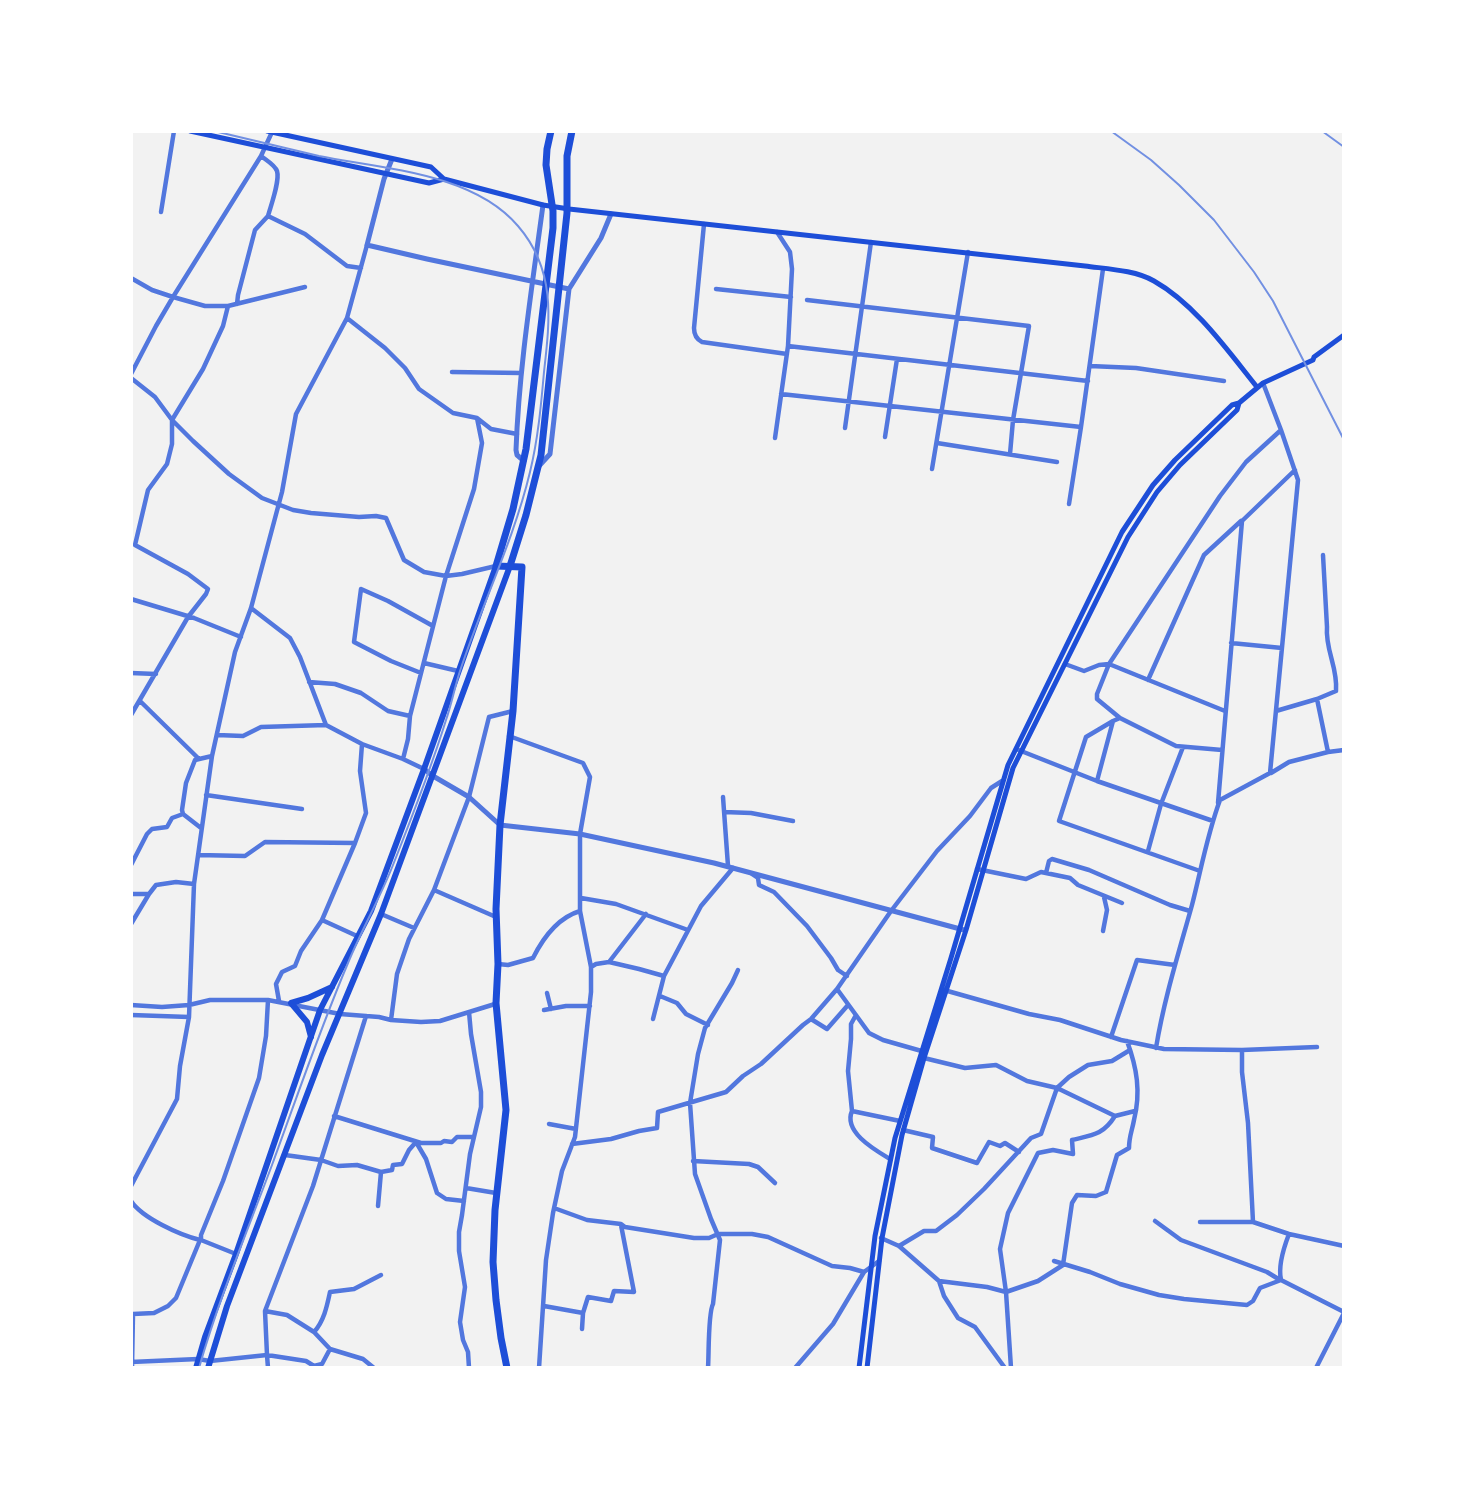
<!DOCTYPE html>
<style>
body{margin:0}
#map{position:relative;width:1475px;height:1499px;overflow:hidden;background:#f2f2f2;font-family:"Zilla Slab",serif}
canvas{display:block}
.frame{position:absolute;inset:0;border:133px solid #fff;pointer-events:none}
</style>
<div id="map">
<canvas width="1475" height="1499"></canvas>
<div class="frame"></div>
</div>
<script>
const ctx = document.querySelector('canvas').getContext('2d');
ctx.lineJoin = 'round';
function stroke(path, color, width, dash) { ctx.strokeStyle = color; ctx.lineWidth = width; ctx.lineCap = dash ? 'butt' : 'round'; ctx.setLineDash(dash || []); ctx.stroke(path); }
const minor = new Path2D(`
 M 261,156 C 266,160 275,165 277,171 C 280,181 271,205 268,216 L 305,234 L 347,266 L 361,268
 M 161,212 L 174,131
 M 704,224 L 694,328 C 694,335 696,339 702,342 L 787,354
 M 131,278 L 152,290 L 173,297 L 261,156 L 272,132
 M 716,289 L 791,297
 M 807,300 L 1029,326 L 1013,420 L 1010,454
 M 237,304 L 238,295 L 255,230 L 268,216
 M 347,318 L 385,348 L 405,368 L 419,389 L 453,413 L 477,418 L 491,429 L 517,434
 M 788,346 L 1088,381
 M 1090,366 L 1136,368 L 1224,381
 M 452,372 L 521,373
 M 131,374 L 156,326 L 173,297 L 205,306 L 228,306 L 305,287
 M 131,378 L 155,397 L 172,420 L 193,441 L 229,474 L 262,498 L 293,510 L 311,513 L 359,517 L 376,516 L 386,518 L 404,560 L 424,572 L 446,576 L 474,489 L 482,443 L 477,418
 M 781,394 L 1081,427
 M 845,428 L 871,242
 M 885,437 L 897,359
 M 775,438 L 788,346 L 792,269 L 790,252 L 777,232
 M 937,443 L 1057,462
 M 932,469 L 968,252
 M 1069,504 L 1081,427 L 1103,269
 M 131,599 L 194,618 L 241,637
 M 251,608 L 290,638 L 300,657 L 326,725 L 362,744
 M 1231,643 L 1282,648
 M 424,663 L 458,671
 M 1065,664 L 1084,671 L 1099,665 L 1109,664 L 1225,711
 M 131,673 L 156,674
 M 421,673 L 391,661 L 354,642 L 361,589 L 388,601 L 433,626
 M 1148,680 L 1204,555 L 1241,521
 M 309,682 L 335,684 L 361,693 L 388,711 L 410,716
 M 1317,699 L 1336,691 C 1338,667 1325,650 1327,627 L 1323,555
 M 140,701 L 199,759
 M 131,715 L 188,617 L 206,594 L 208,589 L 188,574 L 135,545 L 148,490 L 167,464 L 172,444 L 172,420 L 203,369 L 223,326 L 228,306
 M 1120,718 L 1097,699 L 1097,694 L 1109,664 L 1220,496 L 1246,462 L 1281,430
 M 1113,721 L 1086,737 L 1059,821 L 1200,871
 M 217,735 L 243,736 L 261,727 L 326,725
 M 509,736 L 583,763 L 590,777 L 580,834 L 580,911 L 591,967 L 591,992 L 575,1137 L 562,1171 L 553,1213 L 546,1260 L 539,1368
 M 1016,749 L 1097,781 L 1213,821
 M 1328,752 L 1344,750
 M 424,769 L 403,759 L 408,739 L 410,716 L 446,576 L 462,574 L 496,566
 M 1271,773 L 1289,762 L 1328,752 L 1317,699 L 1276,711
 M 1097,781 L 1113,721 L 1120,718 L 1176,746 L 1222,750
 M 206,795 L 302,809
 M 723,797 L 728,866
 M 1218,803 L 1242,521 L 1295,470
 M 724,812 L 751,813 L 793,821
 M 201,828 L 183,814 L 182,810 L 186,783 L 195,760 L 212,756
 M 1148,851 L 1161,804 L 1183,747
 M 198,855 L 245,856 L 265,842 L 355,843
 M 131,865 L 147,834 L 152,829 L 167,827 L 172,818 L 183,814
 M 977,869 L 1026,879 L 1041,872 L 1070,878 L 1078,885 L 1122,903
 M 1046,873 L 1049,861 L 1052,859 L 1089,870 L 1170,905 L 1190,911
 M 752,874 L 758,878 L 759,885 L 774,892 L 807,926 L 831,958 L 838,970 L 847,976
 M 434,890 L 496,917
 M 131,894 L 148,894
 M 581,898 L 616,904 L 688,930
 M 381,914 L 414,928
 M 131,924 L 149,894 L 156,885 L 176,882 L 194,884
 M 1103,931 L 1107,910 L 1104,897
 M 357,936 L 322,920 L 355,843 L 366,813 L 360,771 L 362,744 L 403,759
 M 609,962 L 639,969 L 664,976
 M 498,964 L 508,965 L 533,958 C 543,938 557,918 580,911
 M 591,967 L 596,964 L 609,962 L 646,914
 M 944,990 L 1029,1014 L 1060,1020 L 1121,1040 L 1164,1049 L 1242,1050 L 1317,1047
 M 547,993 L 551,1009
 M 660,996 L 677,1003 L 686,1014 L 708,1025
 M 279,1001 L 276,984 L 282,972 L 295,966 L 301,951 L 322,920
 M 131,1005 L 162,1007 L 189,1005 L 210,1000 L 268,1000
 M 544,1010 L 566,1006 L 590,1006
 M 131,1015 L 189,1017
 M 856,1015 L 851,1024 L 851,1039 L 848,1071 L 852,1111 C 843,1132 875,1150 890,1159
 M 653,1019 L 664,976 L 701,906 L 733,868
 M 811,1019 L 827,1029 L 848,1005
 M 391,1020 L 421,1022 L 440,1021 L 495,1004
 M 1111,1037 L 1137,960 L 1175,965
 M 1156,1048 C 1164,999 1179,952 1192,905 C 1201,870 1207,835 1220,800 L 1270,773 L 1298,480 L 1281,430 L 1263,383
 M 1242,1050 L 1242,1072 L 1248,1123 L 1253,1222 L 1289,1234 L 1344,1246
 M 925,1052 L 883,1040 L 869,1033 L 837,989 L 891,911 L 937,851 L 970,816 L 991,788 L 1002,781
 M 924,1058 L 965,1068 L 996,1065 L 1027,1081 L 1057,1088 L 1069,1077 L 1088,1065 L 1112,1061 L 1130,1050
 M 852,1111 L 900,1121
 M 334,1116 L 421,1143 L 441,1143 L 444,1141 L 452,1142 L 457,1137 L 474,1137
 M 549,1124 L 576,1129
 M 903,1130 L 933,1137 L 932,1148 L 977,1163 L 989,1142 L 1000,1146 L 1005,1143 L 1019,1152
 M 572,1144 L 611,1139 L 639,1131 L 657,1128 L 658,1112 L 726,1092 L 743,1076 L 761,1064 L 803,1025 L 811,1019 L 837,989
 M 285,1155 L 321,1160 L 338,1166 L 357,1165 L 381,1172 L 378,1206
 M 693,1161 L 749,1164 L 758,1167 L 775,1183
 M 381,1172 L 392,1170 L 393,1165 L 402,1164 L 409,1150 L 416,1142 L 426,1159 L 437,1193 L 446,1199 L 464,1201
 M 131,1186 L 177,1099 L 180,1066 L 189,1017 L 194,884 L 212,756 L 235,652 L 251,608 L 282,492 L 296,414 L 347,318 L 367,245
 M 466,1188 L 496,1193
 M 131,1201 C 142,1218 180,1235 200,1240
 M 554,1208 L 587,1220 L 621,1224 L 625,1227 L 694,1238 L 709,1238 L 718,1234 L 752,1234 L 768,1237 L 832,1266 L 850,1268 L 864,1272
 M 1155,1221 L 1181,1240 L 1267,1272 L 1280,1280
 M 1200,1222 L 1253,1222
 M 1289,1234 C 1284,1247 1278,1267 1281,1280 L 1344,1312
 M 881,1238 L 899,1246 L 939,1281 L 944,1296 L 958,1318 L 975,1327 L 1005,1368
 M 899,1246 L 924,1231 L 936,1231 L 957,1215 L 984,1189 L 1031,1138 L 1041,1134 L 1057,1088 L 1115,1116 L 1135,1111
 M 236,1254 L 201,1240 L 201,1235 L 223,1181 L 259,1078 L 266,1036 L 268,1000 L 340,1014 L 379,1017 L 391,1020 L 397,974 L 409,939 L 434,890 L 469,797 L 489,717 L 513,711
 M 1054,1261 L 1090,1272 L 1120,1284 L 1159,1295 L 1184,1299 L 1247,1305 L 1253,1301 L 1260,1288 L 1281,1280
 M 939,1281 L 987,1287 L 1006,1292 L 1038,1281 L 1063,1265 L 1072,1203 L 1077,1195 L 1096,1196 L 1106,1192 L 1117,1155 L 1129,1148 C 1129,1137 1132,1131 1134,1120 C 1141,1092 1137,1068 1127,1041
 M 544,1306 L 583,1313
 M 265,1311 L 287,1315 L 314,1332 L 330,1349 L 363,1359 L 374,1368
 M 582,1329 L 583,1313 L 588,1297 L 611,1301 L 614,1291 L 634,1292 L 621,1225
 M 314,1332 C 324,1321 327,1306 330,1292 L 354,1289 L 381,1275
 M 131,1362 L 198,1359 L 210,1361 L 267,1355 L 265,1311 L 313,1186 L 366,1016
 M 132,1368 L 133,1314 L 154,1313 L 168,1306 L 176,1298 L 200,1240
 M 268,1368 L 267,1355 L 306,1361 L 314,1366
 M 314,1368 L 314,1366 L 322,1364 L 330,1349
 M 469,1368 L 468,1352 L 463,1340 L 460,1322 L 465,1287 L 459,1251 L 459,1232 L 462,1215 L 470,1154 L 481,1107 L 481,1092 L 471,1034 L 469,1012
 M 708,1368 C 709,1354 708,1313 713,1304 L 720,1240 L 711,1219 L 695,1174 L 690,1103 L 698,1054 L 705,1028 L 732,983 L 738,970
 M 795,1368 L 833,1324 L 864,1272 L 879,1261
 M 1011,1368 L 1006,1292 L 1000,1249 L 1008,1213 L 1038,1153 L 1053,1150 L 1073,1154 L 1072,1140 C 1093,1135 1103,1135 1115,1116
 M 1316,1368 L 1344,1313`);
const tertiary = new Path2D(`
 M 392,159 L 384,179 L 367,245 L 427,259 L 569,289
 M 524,461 L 517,455 L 516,450 C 519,368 532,287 543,205
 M 539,466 L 550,454 L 569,289 L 601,238 L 611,214
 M 424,769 L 433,776 L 469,797 L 500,825 L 580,834 L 714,863 L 964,930`);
const secondary = new Path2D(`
 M 190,131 L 429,183 L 444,179 L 543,205 L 569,209 L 1085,266 C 1107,269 1135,270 1154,281 C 1195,304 1228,351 1257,387
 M 267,131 L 431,167 L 444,179
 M 859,1368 L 875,1236 L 895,1138 L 951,958 L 1008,765 L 1122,532 L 1153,485 L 1175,460 L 1232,405 L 1239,403 L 1263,383 L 1313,360 L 1314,357 L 1344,335
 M 867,1368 L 882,1238 L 902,1135 L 924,1058 L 966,930 L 1013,768 L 1128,537 L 1157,492 L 1180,465 L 1237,410 L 1239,403`);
const primary = new Path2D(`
 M 311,1037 L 307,1022 L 291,1003 L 308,998 L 332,987
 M 196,1368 L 205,1337 L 236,1254 L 320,1010 L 371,911 L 424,769 L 496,566
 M 208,1368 L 227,1306 L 322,1055 L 381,914 L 510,566`);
const trunk = new Path2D(`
 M 510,566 L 526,515 L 541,455 L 567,213 L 567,156 L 572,131
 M 507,1368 L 501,1338 L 496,1300 L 493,1262 L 495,1210 L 506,1110 L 496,1003 L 498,964 L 496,909 L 500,825 L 513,711 L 522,567 L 496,566 L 513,509 L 526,449 L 553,228 L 553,211 L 546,165 L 547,149 L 551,131`);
const rail = new Path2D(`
 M 1111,131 L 1151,160 L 1179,185 L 1214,220 L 1254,272 L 1273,301 L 1344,440
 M 1322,131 L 1344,147
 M 199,1368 C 219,1298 247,1232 272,1165 C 297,1097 320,1029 348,963 C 362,929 380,898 393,865 C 412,817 431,769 446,720 C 452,703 455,685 461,668 C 483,602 514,539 530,472 C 538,439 541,406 544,372 C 550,319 556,270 518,226 C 473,173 384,169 319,156 C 284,148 249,139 214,131`);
stroke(minor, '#5277de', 4.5);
stroke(tertiary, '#5277de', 5);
stroke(secondary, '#1d4ed8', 5);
stroke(primary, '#1d4ed8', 6);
stroke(trunk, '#1d4ed8', 7);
stroke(rail, '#7290e2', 2);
</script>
